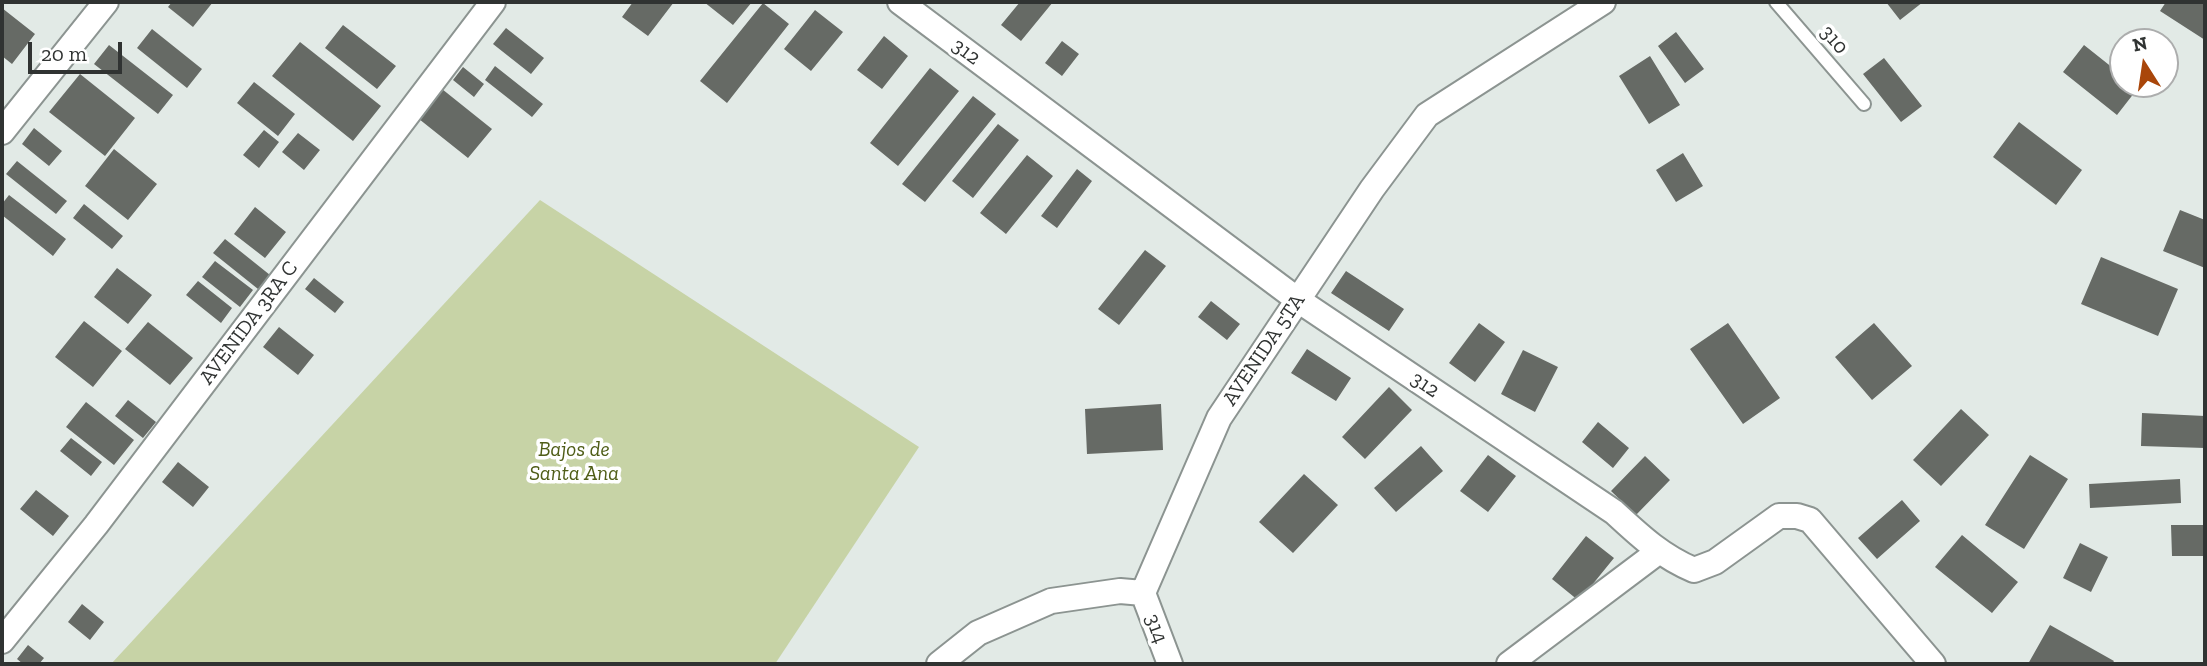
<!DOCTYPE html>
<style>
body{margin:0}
#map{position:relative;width:2207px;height:666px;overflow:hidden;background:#e2eae6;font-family:"Zilla Slab",serif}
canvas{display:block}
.frame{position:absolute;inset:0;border:4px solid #303332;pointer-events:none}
.north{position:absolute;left:2109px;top:28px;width:70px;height:70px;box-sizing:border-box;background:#fff;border:2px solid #acadad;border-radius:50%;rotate:348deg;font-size:19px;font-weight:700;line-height:28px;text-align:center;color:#303332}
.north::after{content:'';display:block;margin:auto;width:24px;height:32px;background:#a9460a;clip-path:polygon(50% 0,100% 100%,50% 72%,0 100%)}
.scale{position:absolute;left:28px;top:42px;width:94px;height:32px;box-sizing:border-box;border:4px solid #303332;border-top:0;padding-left:9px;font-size:21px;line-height:24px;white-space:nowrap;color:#303332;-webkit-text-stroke:5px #fff;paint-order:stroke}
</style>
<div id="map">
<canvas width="2207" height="666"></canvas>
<div class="frame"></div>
<div class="north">N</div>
<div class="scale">20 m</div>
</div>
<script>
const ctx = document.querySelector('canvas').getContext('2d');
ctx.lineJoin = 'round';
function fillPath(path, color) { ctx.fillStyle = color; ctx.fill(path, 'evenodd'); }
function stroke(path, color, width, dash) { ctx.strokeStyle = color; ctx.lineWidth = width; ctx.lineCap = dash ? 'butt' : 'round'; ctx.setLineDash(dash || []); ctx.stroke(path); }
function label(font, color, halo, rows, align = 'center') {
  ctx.font = font + ' "Zilla Slab",serif'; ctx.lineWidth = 7; ctx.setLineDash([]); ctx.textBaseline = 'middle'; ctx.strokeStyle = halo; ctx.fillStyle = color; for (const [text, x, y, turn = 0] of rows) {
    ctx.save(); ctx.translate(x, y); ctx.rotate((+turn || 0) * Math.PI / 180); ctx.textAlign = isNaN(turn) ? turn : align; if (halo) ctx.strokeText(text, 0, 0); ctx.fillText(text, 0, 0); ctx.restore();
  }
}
const green = new Path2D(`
 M 540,200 L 919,447 L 775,664 L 111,664 Z`);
const building = new Path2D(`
 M 172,2 L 213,2 L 193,27 L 168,7 Z
 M 633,2 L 674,2 L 648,36 L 622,17 Z
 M 704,2 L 752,2 L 733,25 Z
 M 1020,2 L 1053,2 L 1021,41 L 1001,25 Z
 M 1886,2 L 1923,2 L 1900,20 Z
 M 2166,2 L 2205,2 L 2205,40 L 2160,11 Z
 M 763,3 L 789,24 L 727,103 L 700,81 Z
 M 2,8 L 35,34 L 12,64 L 2,56 Z
 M 815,10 L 843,32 L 811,71 L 784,49 Z
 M 343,25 L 396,66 L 377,89 L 325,48 Z
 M 506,28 L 544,58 L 531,74 L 493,44 Z
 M 152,29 L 202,69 L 187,88 L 137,48 Z
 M 1676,32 L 1704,69 L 1685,83 L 1658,46 Z
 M 884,36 L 908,56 L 882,89 L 857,70 Z
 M 1062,41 L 1079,54 L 1062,76 L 1045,63 Z
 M 300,42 L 381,106 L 353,141 L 272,76 Z
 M 109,45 L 173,95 L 158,114 L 94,64 Z
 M 2084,45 L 2123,76 L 2123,84 L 2133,84 L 2138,88 L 2117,115 L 2063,72 Z
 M 1650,56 L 1680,105 L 1649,124 L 1619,76 Z
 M 1884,58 L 1922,106 L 1901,122 L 1863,74 Z
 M 495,66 L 543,104 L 532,117 L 485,80 Z
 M 463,67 L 484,84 L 474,97 L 453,80 Z
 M 930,68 L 959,91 L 898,166 L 870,143 Z
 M 80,74 L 135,118 L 105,156 L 49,112 Z
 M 254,82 L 295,114 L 278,136 L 237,103 Z
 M 442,89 L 492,129 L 468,158 L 419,119 Z
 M 973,96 L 996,114 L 925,202 L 902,184 Z
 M 2019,122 L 2082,170 L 2056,205 L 1993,157 Z
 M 998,124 L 1019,140 L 973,198 L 952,181 Z
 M 34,128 L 62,151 L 49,166 L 22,144 Z
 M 264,130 L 279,142 L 259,168 L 243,155 Z
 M 298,133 L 320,150 L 304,170 L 282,152 Z
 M 114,149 L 157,184 L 128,220 L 85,186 Z
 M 1683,153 L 1703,186 L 1676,202 L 1656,170 Z
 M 1027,155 L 1053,176 L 1006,234 L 980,213 Z
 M 17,161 L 67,201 L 56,214 L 6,174 Z
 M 1077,169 L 1092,181 L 1057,228 L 1041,216 Z
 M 9,195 L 66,239 L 53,256 L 2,215 L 2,204 Z
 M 84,204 L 123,236 L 112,249 L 73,218 Z
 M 255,207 L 286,232 L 265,258 L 234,234 Z
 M 2180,210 L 2205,220 L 2205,268 L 2163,251 Z
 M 225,239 L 270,275 L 258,289 L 213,253 Z
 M 1145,250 L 1166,266 L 1119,325 L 1098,309 Z
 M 2101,257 L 2178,289 L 2158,336 L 2081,304 Z
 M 215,261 L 253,290 L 240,307 L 202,277 Z
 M 117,268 L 152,295 L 128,324 L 94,297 Z
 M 1346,271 L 1404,309 L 1389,331 L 1331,293 Z
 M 314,278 L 344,302 L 335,313 L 305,289 Z
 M 198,281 L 232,308 L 221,323 L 186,295 Z
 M 1211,301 L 1240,324 L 1227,340 L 1198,317 Z
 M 84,321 L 122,351 L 93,387 L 55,357 Z
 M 148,322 L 193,358 L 170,385 L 125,349 Z
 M 1479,323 L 1505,342 L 1475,382 L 1449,363 Z
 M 1728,323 L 1780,398 L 1743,424 L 1690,349 Z
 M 1874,323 L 1912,366 L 1872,400 L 1835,357 Z
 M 279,327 L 314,355 L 298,375 L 263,347 Z
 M 1307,349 L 1351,378 L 1336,401 L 1291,373 Z
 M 1523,350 L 1558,367 L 1535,412 L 1501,394 Z
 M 1389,387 L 1412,410 L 1365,459 L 1342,437 Z
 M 128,400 L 156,422 L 143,438 L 115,416 Z
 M 86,402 L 134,440 L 114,465 L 66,427 Z
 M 1161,404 L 1163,450 L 1087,454 L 1085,409 Z
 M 1961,409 L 1989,435 L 1941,486 L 1913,460 Z
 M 2142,413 L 2205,416 L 2205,448 L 2141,446 Z
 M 1598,422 L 1629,448 L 1613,468 L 1582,442 Z
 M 71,438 L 102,462 L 91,476 L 60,451 Z
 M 1421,446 L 1443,471 L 1396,512 L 1374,488 Z
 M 1488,455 L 1516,476 L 1488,512 L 1460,491 Z
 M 2030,455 L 2068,479 L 2024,549 L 1985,525 Z
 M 1645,456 L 1670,480 L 1636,515 L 1611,491 Z
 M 178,462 L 209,487 L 193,507 L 162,482 Z
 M 1304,474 L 1338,505 L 1293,553 L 1259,522 Z
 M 2180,479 L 2181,503 L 2090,508 L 2089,484 Z
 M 36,490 L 69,516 L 53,536 L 20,509 Z
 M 1902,500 L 1920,521 L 1877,559 L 1858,538 Z
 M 2171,525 L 2205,525 L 2205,556 L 2172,556 Z
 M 1962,535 L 2018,582 L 1992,613 L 1935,567 Z
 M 1586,536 L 1614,558 L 1579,601 L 1552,579 Z
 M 2080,543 L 2108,557 L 2091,592 L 2063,578 Z
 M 82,604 L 104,622 L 90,640 L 68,622 Z
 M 2050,625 L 2114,661 L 2112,664 L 2028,664 Z
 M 28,645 L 44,658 L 39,664 L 23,664 L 17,659 Z`);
const service = new Path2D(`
 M 1776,2 L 1864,104`);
const minor = new Path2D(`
 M 900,2 L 1298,300 L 1614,512 C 1640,536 1661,556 1694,570 L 1715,562 L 1779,516 L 1797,516 L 1810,520 L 1933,664
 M 2,132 L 106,2
 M 1143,593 L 1219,418 L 1372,189 L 1427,115 L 1603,2
 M 1143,593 L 1170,664
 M 2,641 L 96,525 L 493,2
 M 939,664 L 978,633 L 1051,601 L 1120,591 L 1143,593
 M 1509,664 L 1658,552`);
const streetNames = [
 ["310",1834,40,49],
 ["312",966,52,37],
 ["AVENIDA 3RA C",249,323,-53],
 ["AVENIDA 5TA",1264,350,-56],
 ["312",1425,385,34],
 ["314",1156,629,70]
];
const parkNames = [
 ["Bajos de",574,450],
 ["Santa Ana",574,474]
];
fillPath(green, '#c7d3a6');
fillPath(building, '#666a65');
stroke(service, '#8c9491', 16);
stroke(minor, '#8c9491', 28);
stroke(service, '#fff', 12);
stroke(minor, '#fff', 24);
label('21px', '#303332', '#fff', streetNames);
label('italic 21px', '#4f5d17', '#fff', parkNames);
</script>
